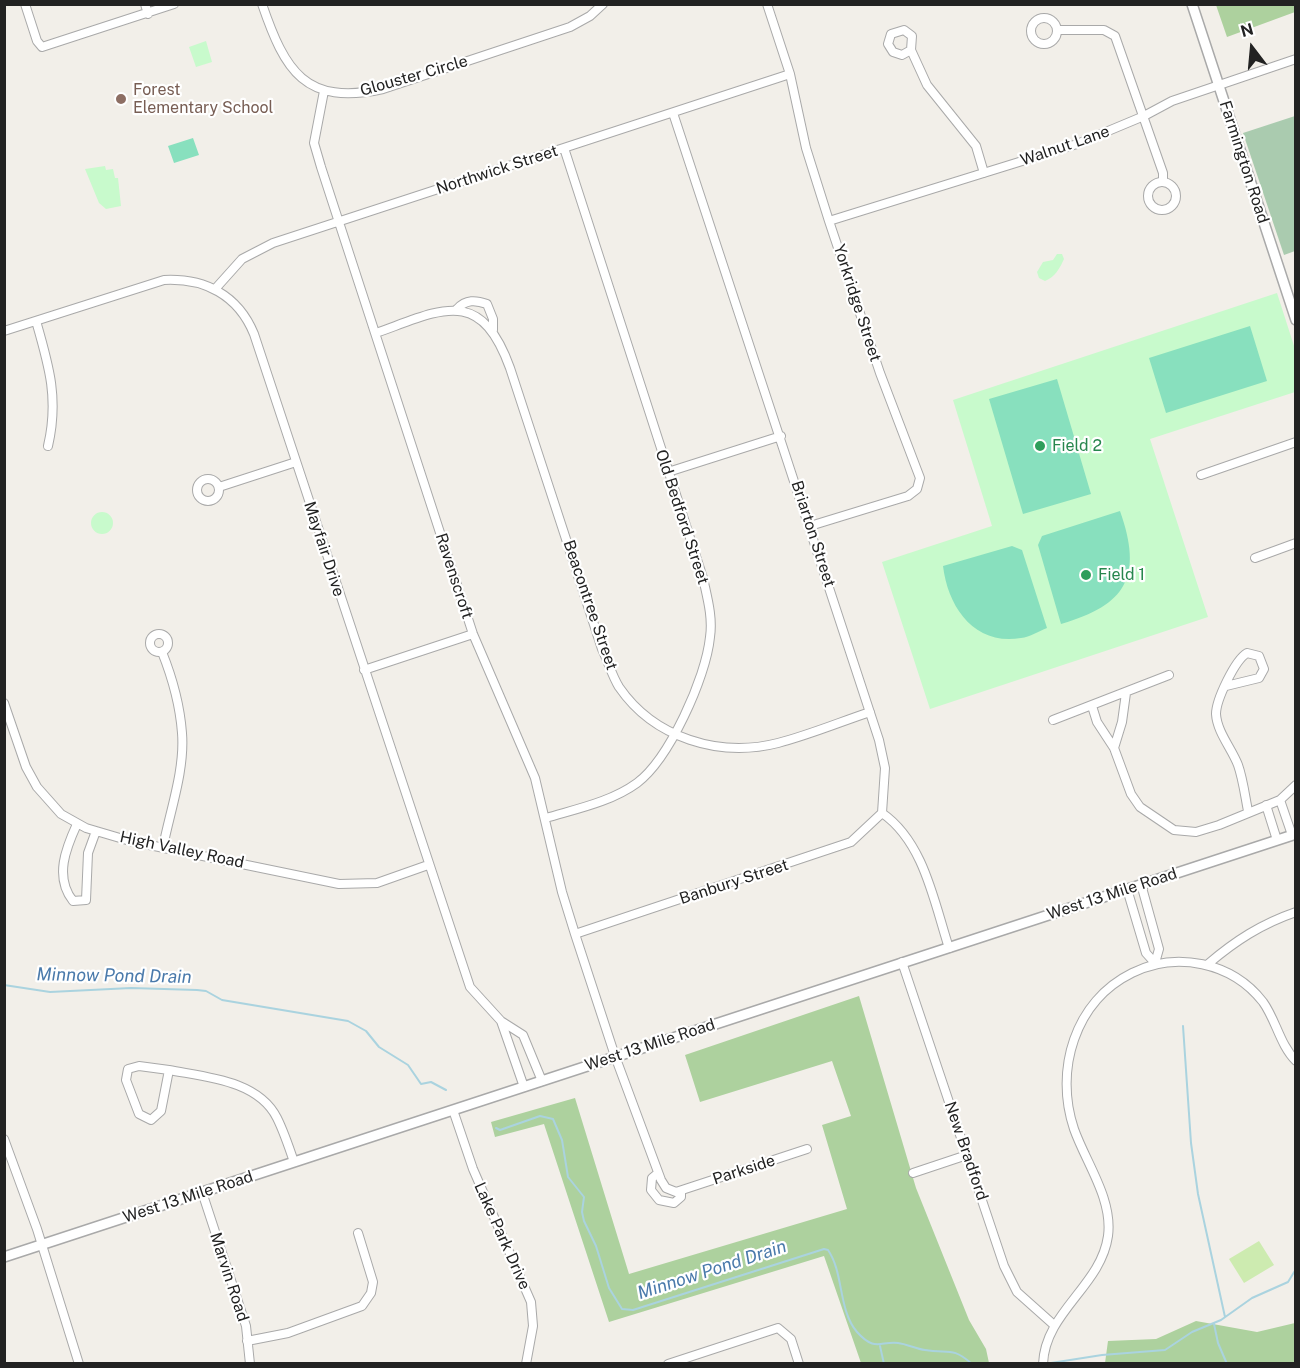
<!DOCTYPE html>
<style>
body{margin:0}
#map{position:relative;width:1300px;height:1368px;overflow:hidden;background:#f2efe9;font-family:"Public Sans",sans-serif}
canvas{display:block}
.frame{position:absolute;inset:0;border:6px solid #222;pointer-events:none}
.north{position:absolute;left:1222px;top:18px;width:60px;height:60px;-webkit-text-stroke:4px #fff;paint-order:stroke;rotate:344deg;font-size:16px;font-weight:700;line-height:24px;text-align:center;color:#222}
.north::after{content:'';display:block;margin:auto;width:21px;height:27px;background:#222;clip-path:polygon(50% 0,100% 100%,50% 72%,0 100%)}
</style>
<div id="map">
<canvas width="1300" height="1368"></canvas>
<div class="frame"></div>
<div class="north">N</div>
</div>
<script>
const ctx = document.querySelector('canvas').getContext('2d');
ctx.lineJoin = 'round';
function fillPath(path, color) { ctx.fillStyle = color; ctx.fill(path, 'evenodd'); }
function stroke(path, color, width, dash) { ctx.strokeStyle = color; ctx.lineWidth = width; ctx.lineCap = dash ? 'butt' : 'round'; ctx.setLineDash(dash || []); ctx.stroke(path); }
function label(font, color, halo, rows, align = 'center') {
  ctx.font = font + ' "Public Sans",sans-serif'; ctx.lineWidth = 4.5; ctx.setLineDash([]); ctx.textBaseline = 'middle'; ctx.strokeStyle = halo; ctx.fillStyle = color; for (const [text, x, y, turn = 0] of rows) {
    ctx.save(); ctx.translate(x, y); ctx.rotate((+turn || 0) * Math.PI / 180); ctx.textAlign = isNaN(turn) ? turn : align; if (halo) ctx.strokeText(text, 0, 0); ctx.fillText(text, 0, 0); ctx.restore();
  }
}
const grass = new Path2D(`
 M 1259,1241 L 1274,1265 L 1244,1283 L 1229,1259 Z`);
const forest = new Path2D(`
 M 1216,5 L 1295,5 L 1295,12 L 1227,37 Z
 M 859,996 L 916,1188 L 969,1320 L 986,1349 L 989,1363 L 861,1363 L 824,1256 L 609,1322 L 544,1124 L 495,1137 L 491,1122 L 575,1098 L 629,1274 L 847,1209 L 822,1125 L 851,1116 L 832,1061 L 700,1102 L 685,1055 Z
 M 1196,1321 L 1257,1332 L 1295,1323 L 1295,1363 L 1105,1363 L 1108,1341 L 1156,1339 Z`);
const cemetery = new Path2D(`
 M 1295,116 L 1295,251 L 1284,255 L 1243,133 Z`);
const park = new Path2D(`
 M 206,41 L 212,62 L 196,67 L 189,47 Z
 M 105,166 L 106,170 L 113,169 L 115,178 L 118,178 L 121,206 L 106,209 L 99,203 L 85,169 Z
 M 1057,254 L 1062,254 L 1064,259 C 1060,268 1055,277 1045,281 L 1039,278 L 1037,272 L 1043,262 L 1053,260 Z
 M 1277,293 L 1295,349 L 1295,392 L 1150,439 L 1208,617 L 930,709 L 882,562 L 992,526 L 953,400 Z
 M91 523a11 11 0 1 1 22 0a11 11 0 1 1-22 0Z`);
const pitch = new Path2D(`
 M 193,138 L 199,155 L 174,163 L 168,146 Z
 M 1250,326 L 1267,381 L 1166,413 L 1149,358 Z
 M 1057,379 L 1091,494 L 1023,514 L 989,399 Z
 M 1120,511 C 1143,576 1127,605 1061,624 L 1038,545 L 1042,536 Z
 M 1012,546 L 1022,550 L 1047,628 C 1039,631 1030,637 1021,638 C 975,646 948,608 943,566 Z`);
const stream = new Path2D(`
 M 4,985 L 50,992 L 131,988 L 197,990 L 206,991 L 222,1000 L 348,1021 L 366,1031 L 379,1047 L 408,1065 L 421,1084 L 431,1082 L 446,1090
 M 1183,1026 L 1191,1143 L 1198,1194 L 1225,1317
 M 496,1128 L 500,1130 L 540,1116 L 553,1119 L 562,1140 L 568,1177 L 584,1197 L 582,1212 L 584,1221 L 596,1246 L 609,1288 L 622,1309 L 633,1310 L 824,1249 L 828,1250 C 844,1273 838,1310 857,1332 C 875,1352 880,1341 898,1343 C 907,1344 916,1349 925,1350 C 948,1354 952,1346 972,1364
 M 1214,1324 L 1218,1343 L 1227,1364
 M 880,1346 L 884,1364
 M 1051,1363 L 1102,1355 L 1165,1350 L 1192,1332 L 1221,1320 L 1252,1298 L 1288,1282 L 1296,1269`);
const minor = new Path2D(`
 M 25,4 L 37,41 L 42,47 L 174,4
 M 145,4 L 148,14
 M 262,4 C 285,71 305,106 383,89 L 570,27 L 590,16 L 603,4
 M 767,4 L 790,74 L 806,148 L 829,221 L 880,373 L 920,478 L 917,489 L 908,496 L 810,526
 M1031 31a13 13 0 1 1 26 0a13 13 0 1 1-26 0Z
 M 1058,30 L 1104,30 L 1115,36 L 1163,173 L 1163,182
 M 911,50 L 902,55 L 893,52 L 888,44 L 891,34 L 904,30 L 912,36 L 911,50 L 927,85 L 976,146 L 984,173
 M 324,91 L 314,143 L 321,167 L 473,634 L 535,778 L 562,892 L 575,934 L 615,1056 L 661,1180 L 666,1188 L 676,1192 L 807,1149
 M 673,113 L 879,740 L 885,768 L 882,813
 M1148 196a14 14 0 1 1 28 0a14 14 0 1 1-28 0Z
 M 829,221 L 1077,144 L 1144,116 L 1172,101 L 1296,59
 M 216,288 L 242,259 L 273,243 L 790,74
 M 457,309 C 466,299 476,300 487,304 L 493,319 L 493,330
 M 36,321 C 49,366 59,399 48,446
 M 4,331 L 164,280 C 205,278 238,295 254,334 L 470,987 L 501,1021 L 523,1035 L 542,1081
 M 376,333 C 441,310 480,285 510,368 L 602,649 C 608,661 612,676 619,687 C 654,738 719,758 778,743 C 809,735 840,722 870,712
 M 668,472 L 781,436
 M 1201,475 L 1296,442
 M197 490a11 11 0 1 1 22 0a11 11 0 1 1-22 0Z
 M 219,487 L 296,462
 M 1255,558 L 1296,543
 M150 643a9 9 0 1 1 18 0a9 9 0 1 1-18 0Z
 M 162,652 C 172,677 180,706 182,733 C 185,770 170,811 163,847
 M 364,670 L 473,634
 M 1226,686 L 1259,678 L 1264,669 L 1259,656 L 1247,653 C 1235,660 1216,700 1216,714 C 1217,732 1232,749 1238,765 C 1243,779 1245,796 1248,811
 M 4,703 L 26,767 L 37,787 L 61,814 L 86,828 L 130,841 L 339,884 L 377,883 L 428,865
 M 1092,706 L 1097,722 L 1114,748 L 1131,794 L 1140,807 L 1174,830 L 1196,832 L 1219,825 L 1280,800 L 1296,785
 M 1053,720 L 1169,675
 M 1114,748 L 1122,722 L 1126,693
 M 1280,800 L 1292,835
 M 1266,805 L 1277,840
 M 882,813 C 924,842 934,902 949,948
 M 546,818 C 576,809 611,802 637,783 C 669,759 706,678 710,637 C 713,617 707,597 703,578 L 564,148
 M 77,824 C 66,848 54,877 73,901 L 86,900 L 88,853 L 96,831
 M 1127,889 L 1146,953 L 1155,963 L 1159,949 L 1141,884
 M 575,934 L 851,842 L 882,813
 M 902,962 L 1004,1266 L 1017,1292 L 1054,1325
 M 1208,964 C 1235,941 1261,924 1296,912
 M 501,1021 L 524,1087
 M 139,1066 L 169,1070 L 161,1111 L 151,1120 L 139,1114 L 126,1080 L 128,1069 Z
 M 169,1070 C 205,1077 258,1080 277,1118 C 284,1132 289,1147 294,1162
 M 453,1110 L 473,1169 L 531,1302 L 533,1326 L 526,1364
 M 4,1139 L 37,1229 L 79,1364
 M 658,1173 L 652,1178 L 651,1190 L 659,1200 L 674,1203 L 681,1197 L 681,1191
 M 913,1173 L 967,1155
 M 202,1192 L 246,1326 L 250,1364
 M 247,1341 L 288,1333 L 362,1306 L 371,1293 L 373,1282 L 358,1233
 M 668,1364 L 778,1328 L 791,1339 L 799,1364
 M 1043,1364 C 1045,1312 1101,1286 1108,1236 C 1113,1199 1086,1163 1074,1129 C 1054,1070 1075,1001 1132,973 C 1176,951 1232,962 1263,1002 C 1276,1020 1280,1045 1296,1061`);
const tertiary = new Path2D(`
 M 1192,4 L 1296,320
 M 4,1257 L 1296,834`);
const markers = [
 [121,99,6,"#8d6e63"],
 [1040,446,6,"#2e9e5b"],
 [1086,575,6,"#2e9e5b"]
];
const streetNames = [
 ["Glouster Circle",414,76,-16],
 ["Walnut Lane",1065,146,-19],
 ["Farmington Road",1244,162,72],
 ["Northwick Street",497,170,-18],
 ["Yorkridge Street",857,303,72],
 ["Old Bedford Street",682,517,72],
 ["Briarton Street",813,534,72],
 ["Mayfair Drive",324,549,72],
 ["Ravenscroft",454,576,72],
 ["Beacontree Street",590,605,71],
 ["High Valley Road",182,850,12],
 ["Banbury Street",734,882,-18],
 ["West 13 Mile Road",1112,894,-18],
 ["West 13 Mile Road",650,1045,-18],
 ["New Bradford",966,1151,71],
 ["Parkside",744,1170,-18],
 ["West 13 Mile Road",188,1197,-18],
 ["Lake Park Drive",502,1236,66],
 ["Marvin Road",229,1277,72]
];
const educationNames = [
 ["Forest",133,90],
 ["Elementary School",133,108]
];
const leisureNames = [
 ["Field 2",1052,446],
 ["Field 1",1098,575]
];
const waterNames = [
 ["Minnow Pond Drain",114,976,1],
 ["Minnow Pond Drain",712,1270,-18]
];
fillPath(grass, '#cdebb0');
fillPath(forest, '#add19e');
fillPath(cemetery, '#aacbaf');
fillPath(park, '#c8facc');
fillPath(pitch, '#88e0be');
stroke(stream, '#aad3df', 2);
stroke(minor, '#a9a9a9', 10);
stroke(tertiary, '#a9a9a9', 12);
stroke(minor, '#fff', 8);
stroke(tertiary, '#fff', 9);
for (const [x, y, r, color] of markers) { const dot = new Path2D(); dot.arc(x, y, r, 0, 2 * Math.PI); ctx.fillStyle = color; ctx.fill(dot); stroke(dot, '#fff', 2); }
label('16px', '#222', '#fff', streetNames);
label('16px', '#785e54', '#fff', educationNames, 'left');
label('16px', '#27864d', '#fff', leisureNames, 'left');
label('italic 18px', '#4a7aab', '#fff', waterNames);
</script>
